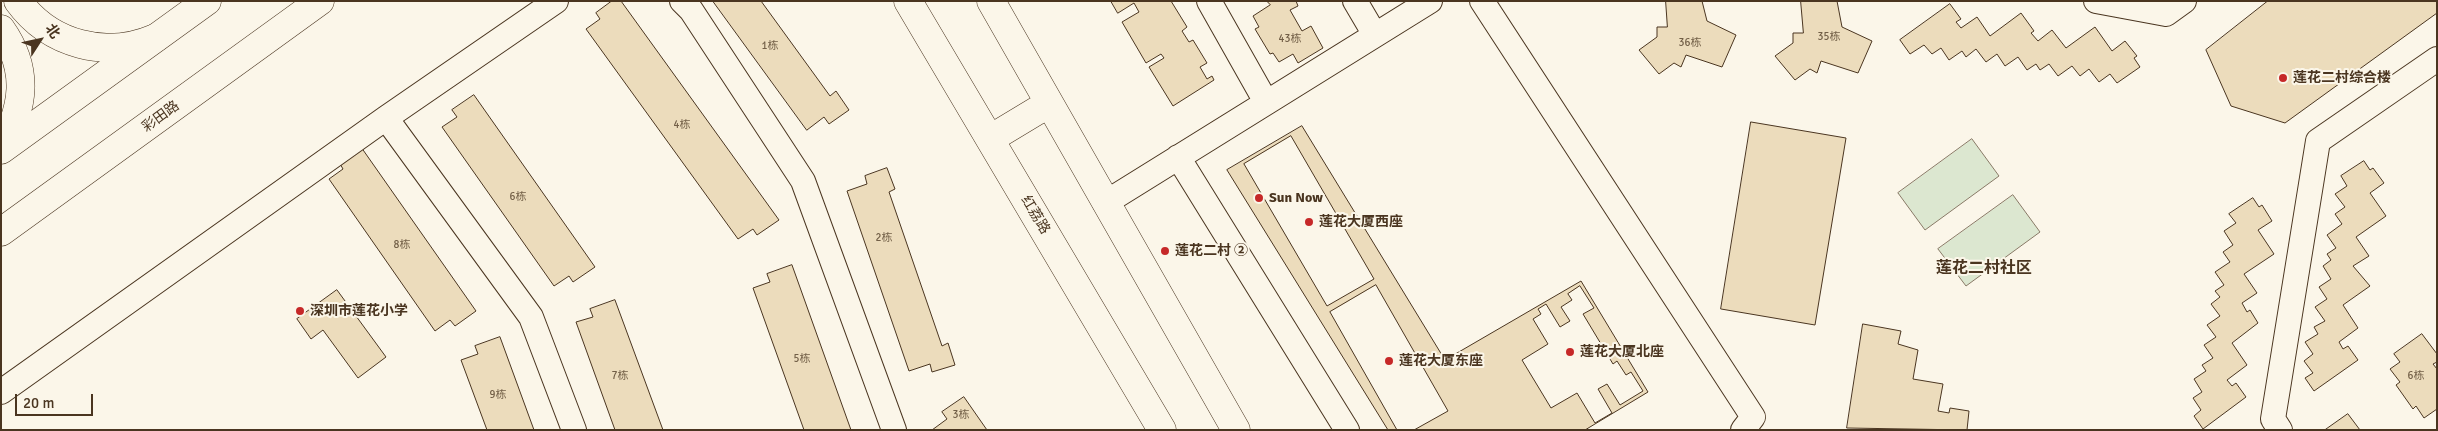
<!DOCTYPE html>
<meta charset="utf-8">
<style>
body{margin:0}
#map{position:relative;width:2438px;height:431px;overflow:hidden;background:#fbf6e9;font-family:Signika,"Noto Sans SC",sans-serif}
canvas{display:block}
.frame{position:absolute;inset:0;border:2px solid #4a3520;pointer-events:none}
.north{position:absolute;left:15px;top:15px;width:50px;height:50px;-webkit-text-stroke:4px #fbf6e9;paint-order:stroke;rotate:55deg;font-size:14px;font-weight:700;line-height:20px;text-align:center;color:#4a3520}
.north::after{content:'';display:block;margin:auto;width:18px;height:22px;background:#4a3520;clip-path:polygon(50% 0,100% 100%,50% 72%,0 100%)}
.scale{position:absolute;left:15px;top:394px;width:78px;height:22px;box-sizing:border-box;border:2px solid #4a3520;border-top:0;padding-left:6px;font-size:15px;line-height:18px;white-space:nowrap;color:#4a3520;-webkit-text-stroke:4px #fbf6e9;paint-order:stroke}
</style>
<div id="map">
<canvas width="2438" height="431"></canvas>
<div class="frame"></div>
<div class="north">北</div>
<div class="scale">20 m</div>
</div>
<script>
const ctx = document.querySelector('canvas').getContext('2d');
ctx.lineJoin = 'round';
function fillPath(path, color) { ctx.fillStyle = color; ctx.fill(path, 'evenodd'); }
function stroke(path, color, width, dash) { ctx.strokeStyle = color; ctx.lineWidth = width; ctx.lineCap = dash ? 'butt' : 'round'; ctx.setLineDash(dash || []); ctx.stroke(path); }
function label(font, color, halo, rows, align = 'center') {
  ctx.font = font + ' Signika,"Noto Sans SC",sans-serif'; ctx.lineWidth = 4; ctx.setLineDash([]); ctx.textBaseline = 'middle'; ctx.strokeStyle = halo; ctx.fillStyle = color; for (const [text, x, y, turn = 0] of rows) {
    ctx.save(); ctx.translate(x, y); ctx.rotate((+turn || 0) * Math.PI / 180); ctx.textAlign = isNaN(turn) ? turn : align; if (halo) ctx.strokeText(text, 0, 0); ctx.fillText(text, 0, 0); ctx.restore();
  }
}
const green = new Path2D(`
 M 1972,139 L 1999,176 L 1925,230 L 1898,193 Z
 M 2013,195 L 2040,232 L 1966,286 L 1938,249 Z`);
const building = new Path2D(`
 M 612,1 L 621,1 L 779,220 L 757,235 L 753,229 L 738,239 L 586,29 L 600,19 L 596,13 Z
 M 713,1 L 761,1 L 830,96 L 836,91 L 849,110 L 829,124 L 824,117 L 807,130 Z
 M 1111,1 L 1171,1 L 1187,27 L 1182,31 L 1189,42 L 1193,40 L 1207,63 L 1200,67 L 1207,79 L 1212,76 L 1214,80 L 1173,106 L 1149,67 L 1164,58 L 1161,54 L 1146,63 L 1122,22 L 1139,12 L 1134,3 L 1118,13 Z
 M 1267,1 L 1296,1 L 1298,6 L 1290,10 L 1302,31 L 1311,26 L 1323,48 L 1298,63 L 1293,54 L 1279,62 L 1273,53 L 1270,54 L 1255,29 L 1259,27 L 1253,16 L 1270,5 Z
 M 1666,1 L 1702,1 L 1707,21 L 1736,35 L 1722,67 L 1686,55 L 1681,67 L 1674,63 L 1659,74 L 1639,50 L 1657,37 L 1657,27 L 1667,27 Z
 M 1801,1 L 1837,1 L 1842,27 L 1872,41 L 1858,73 L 1821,61 L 1817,73 L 1810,69 L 1795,80 L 1775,56 L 1793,43 L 1793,33 L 1803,33 Z
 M 2268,1 L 2437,1 L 2437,13 L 2285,123 L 2231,106 L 2206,50 Z
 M 1950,4 L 1961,19 L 1956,22 L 1961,28 L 1977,17 L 1990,36 L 2021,13 L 2034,31 L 2031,33 L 2038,41 L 2052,30 L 2066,48 L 2095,27 L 2112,51 L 2125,41 L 2137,56 L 2134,58 L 2140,67 L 2117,83 L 2110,74 L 2099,82 L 2089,69 L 2080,76 L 2072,66 L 2058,76 L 2049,64 L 2040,70 L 2036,64 L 2027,70 L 2018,57 L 2005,66 L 1997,54 L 1986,62 L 1976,49 L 1966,57 L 1962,51 L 1949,60 L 1941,48 L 1932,54 L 1924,45 L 1910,54 L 1900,40 Z
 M 474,95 L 595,267 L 573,282 L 569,276 L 554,286 L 442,127 L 457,117 L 452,110 Z
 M 1751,122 L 1846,138 L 1815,325 L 1721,309 Z
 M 1302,126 L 1445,360 L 1581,281 L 1648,392 L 1585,430 L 1388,430 L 1227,170 Z
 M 1291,136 L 1374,279 L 1327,306 L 1244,164 Z
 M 361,147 L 476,311 L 455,326 L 450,320 L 435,331 L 329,179 L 343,169 L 339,162 Z
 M 2364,161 L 2370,170 L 2373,168 L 2384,183 L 2370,193 L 2386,216 L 2356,237 L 2369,256 L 2353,266 L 2370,286 L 2343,305 L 2358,328 L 2339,342 L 2343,349 L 2348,346 L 2358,360 L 2314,391 L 2305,378 L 2313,373 L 2304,361 L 2313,354 L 2305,342 L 2318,334 L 2314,327 L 2325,321 L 2315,307 L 2327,299 L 2319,287 L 2331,279 L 2323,266 L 2331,260 L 2327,254 L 2336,248 L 2327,235 L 2342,224 L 2335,214 L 2345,207 L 2335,194 L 2347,186 L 2341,176 Z
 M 887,168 L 895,189 L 889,192 L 942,346 L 948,343 L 955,365 L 932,372 L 930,364 L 909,371 L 847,191 L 867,184 L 865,176 Z
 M 2253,198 L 2259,207 L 2262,205 L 2272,221 L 2258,230 L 2274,254 L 2244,274 L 2257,293 L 2242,303 L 2247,312 L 2250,310 L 2258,323 L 2232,343 L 2247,365 L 2227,380 L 2232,386 L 2236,383 L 2246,397 L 2203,429 L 2194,416 L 2201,410 L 2193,398 L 2202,392 L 2194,379 L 2206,371 L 2202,365 L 2213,358 L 2204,345 L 2216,337 L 2207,325 L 2220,316 L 2211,304 L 2220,297 L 2215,291 L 2224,285 L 2215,272 L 2230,262 L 2223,252 L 2233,245 L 2224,231 L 2236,223 L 2229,214 Z
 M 792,265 L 851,430 L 804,430 L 753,288 L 770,282 L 767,274 Z
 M 1376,285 L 1448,411 L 1414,430 L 1397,430 L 1330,312 Z
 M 1580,286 L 1594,308 L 1583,314 L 1613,364 L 1617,361 L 1626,375 L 1631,372 L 1643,391 L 1620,405 L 1607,384 L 1598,389 L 1612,413 L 1595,423 L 1577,393 L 1551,408 L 1522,360 L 1548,344 L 1533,319 L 1541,314 L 1538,309 L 1546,304 L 1560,327 L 1570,321 L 1561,307 L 1572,300 L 1568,294 Z
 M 337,290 L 386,357 L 358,378 L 323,330 L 311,339 L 297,319 Z
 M 615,300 L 663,430 L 615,430 L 576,322 L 593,317 L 590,309 Z
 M 1863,324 L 1901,331 L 1898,344 L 1918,350 L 1913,379 L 1943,384 L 1938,411 L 1949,413 L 1950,408 L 1969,411 L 1967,430 L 1847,428 Z
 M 2422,334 L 2437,354 L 2437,362 L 2433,364 L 2437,369 L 2437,409 L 2424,418 L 2416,406 L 2413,409 L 2396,385 L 2400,382 L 2390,369 L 2400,362 L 2394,354 Z
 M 500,337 L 534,430 L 487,430 L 461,360 L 478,354 L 475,346 Z
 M 964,397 L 987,430 L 932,430 L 947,419 L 942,412 Z
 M 2348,414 L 2360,430 L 2325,430 Z`);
const street = new Path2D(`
 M 682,1 L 691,10 L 803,181 L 894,430
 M 1209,1 L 1266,102
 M 1355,1 L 1375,35
 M 1482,1 L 1753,417 L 1743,430
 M 2096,1 L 2166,14 L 2184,1
 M 386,118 L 531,317 L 574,430
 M 1178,157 L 1347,430
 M 1105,203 L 1430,1
 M 1,392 L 386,118 L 556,1
 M 2280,430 L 2273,419 L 2318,141 L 2437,59`);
const secondary = new Path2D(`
 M 18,1 C 50,45 106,59 155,38
 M 1,29 C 30,70 24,108 1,149`);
const primary = new Path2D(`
 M 908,1 L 1162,430
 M 991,1 L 1236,430
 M 990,139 L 1048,104
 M 1,150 L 207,1
 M 1,232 L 320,1`);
const markers = [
 [2283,78,5,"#c62828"],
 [1259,198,5,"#c62828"],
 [1309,222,5,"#c62828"],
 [1165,251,5,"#c62828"],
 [300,311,5,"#c62828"],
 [1570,352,5,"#c62828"],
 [1389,361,5,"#c62828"]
];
const numberNames = [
 ["35栋",1829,37],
 ["43栋",1290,39],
 ["36栋",1690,43],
 ["1栋",770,46],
 ["4栋",682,125],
 ["6栋",518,197],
 ["2栋",884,238],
 ["8栋",402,245],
 ["5栋",802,359],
 ["7栋",620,376],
 ["6栋",2416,376],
 ["9栋",498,395],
 ["3栋",961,415]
];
const poiNames = [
 ["莲花二村综合楼",2293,78],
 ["Sun Now",1269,198],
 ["莲花大厦西座",1319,222],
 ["莲花二村 ②",1175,251],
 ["深圳市莲花小学",310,311],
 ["莲花大厦北座",1580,352],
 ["莲花大厦东座",1399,361]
];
const streetNames = [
 ["彩田路",161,117,-36],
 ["红荔路",1035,215,59]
];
const quarterNames = [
 ["莲花二村社区",1984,269]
];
fillPath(green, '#dce7d0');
stroke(green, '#887966', 1);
fillPath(building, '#ecdcbc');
stroke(building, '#4a3520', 1);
stroke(street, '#4a3520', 26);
stroke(secondary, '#4a3520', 29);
stroke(primary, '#4a3520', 29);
stroke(street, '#fbf6e9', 24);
stroke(secondary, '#fbf6e9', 28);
stroke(primary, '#fbf6e9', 28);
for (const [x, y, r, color] of markers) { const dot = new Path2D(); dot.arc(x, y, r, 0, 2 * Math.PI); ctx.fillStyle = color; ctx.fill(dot); stroke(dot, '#fbf6e9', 2); }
label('11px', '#725f47', null, numberNames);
label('bold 14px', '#4a3520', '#fbf6e9', poiNames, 'left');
label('14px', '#4a3520', '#fbf6e9', streetNames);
label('bold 16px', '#4a3520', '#fbf6e9', quarterNames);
</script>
